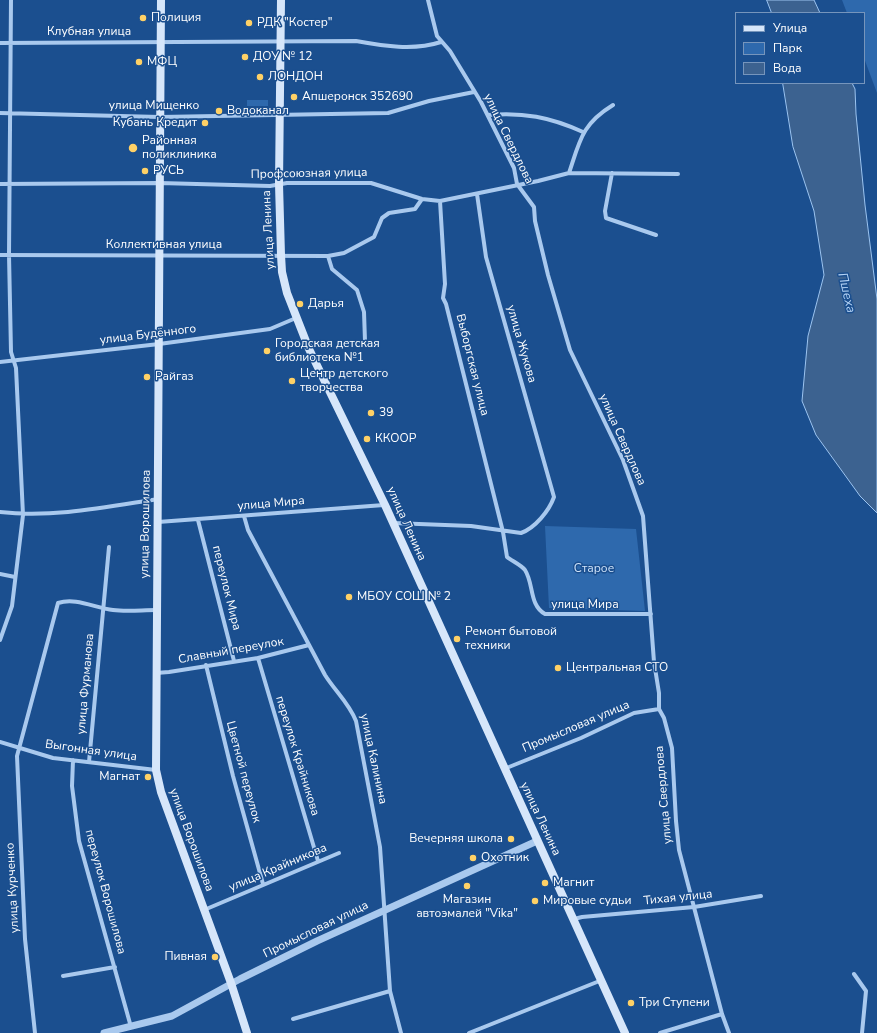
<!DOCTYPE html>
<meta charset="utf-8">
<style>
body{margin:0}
#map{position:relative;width:877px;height:1033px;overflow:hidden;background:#1b4f8f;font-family:"Nunito Sans",sans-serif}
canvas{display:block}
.legend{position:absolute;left:735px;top:12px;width:130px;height:72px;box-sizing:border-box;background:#1b4f8f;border:1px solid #7695bc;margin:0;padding:5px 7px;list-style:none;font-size:12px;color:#fff}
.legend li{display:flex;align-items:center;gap:8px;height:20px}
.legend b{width:20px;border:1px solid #7695bc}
</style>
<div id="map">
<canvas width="877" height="1033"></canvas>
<ul class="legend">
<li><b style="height:5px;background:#d6e6fa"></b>Улица</li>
<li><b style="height:11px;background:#2e69ad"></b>Парк</li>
<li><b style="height:11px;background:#3c6290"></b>Вода</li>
</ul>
</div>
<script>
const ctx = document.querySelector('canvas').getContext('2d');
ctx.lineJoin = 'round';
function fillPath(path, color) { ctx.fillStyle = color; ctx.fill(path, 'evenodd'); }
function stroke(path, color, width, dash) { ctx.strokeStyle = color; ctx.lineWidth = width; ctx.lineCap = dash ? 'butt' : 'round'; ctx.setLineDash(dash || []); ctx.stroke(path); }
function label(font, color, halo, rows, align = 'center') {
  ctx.font = font + ' "Nunito Sans",sans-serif'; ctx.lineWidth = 3; ctx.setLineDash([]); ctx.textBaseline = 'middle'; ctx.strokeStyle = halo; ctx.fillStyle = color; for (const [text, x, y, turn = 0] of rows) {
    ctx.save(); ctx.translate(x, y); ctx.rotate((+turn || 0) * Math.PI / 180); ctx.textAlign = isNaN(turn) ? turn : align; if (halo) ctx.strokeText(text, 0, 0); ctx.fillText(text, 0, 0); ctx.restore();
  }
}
const green = new Path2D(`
 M 842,0 L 877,0 L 877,93 L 864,58 L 864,13 L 847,13 Z
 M 247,100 L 268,100 L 268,106 L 247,106 Z
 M 545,526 L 636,529 L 645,611 L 549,608 Z`);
const water = new Path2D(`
 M 767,0 L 814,0 L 820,13 L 772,13 Z
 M 783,83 L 852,83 L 855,89 L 856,114 L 865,205 L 877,299 L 877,513 L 860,496 L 816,435 L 802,401 L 808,336 L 824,275 L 814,211 L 793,147 Z`);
const minor = new Path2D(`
 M 428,0 L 437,36 L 450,51 L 481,102 L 514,168 L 517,184 L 534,207 L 535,221 L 548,275 L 570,350 L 623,460 L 643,516 L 654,662 L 659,693 L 659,709 L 664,718 L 672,748 L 676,821 L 679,850 L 722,1014 L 729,1033
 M 0,43 L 356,41 C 384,46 413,51 441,42
 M 0,113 L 160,117 L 388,113 L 429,101 L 474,92
 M 488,115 C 523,112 550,117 583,132
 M 569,173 C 580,140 582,124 613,105
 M 612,173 L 605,211 L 606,218 L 656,235
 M 0,184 L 160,183 L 270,186 L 287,183 L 371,183 L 422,199 L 440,201 L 538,181 L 569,173 L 678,174
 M 440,201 L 445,284 L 443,298 L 446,304 L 503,532 L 507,557 C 512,561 521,565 525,570 C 534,584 529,605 545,614 L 651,614
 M 0,255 L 328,256 L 344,253 L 374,237 L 382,218 L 389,213 L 415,209 L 422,199
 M 328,256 L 332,269 L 357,290 L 364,312 L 365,341
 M 0,362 L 159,344 L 270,329 L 296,318
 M 0,512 C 53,518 106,507 158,499
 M 244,516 L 248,530 L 325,675 C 335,691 349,703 356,721 L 380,847 L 390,991 L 401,1033
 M 198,520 L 234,661
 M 158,522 L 384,505
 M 393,523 L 471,526 L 521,533 C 535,528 549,511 554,497 L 486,257 L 477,194
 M 0,574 L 15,577
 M 0,640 L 12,606 L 23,515 L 16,368 L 11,352 L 9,255 L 11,0
 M 258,658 L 318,861
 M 206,665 L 233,776 L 263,884
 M 156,673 L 169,672 L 258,658 L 309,645
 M 0,742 L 53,758 L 156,770
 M 73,760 L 72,786 L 79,841 L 131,1027
 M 89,762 L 109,547
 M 504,769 L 581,738 L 634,713 L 659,709
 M 204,910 L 339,853
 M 574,919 L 582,917 L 694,907 L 761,896
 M 854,974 L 866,991 L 862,1033
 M 63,976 L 115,967
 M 293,1019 L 390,991
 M 35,1033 L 25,939 L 17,756 L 58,603 C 76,597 95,608 113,610 C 127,612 142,610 156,610
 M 469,1033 L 602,980
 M 660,1033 L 722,1014`);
const tertiary = new Path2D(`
 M 104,1033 L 172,1016 L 240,979 L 317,941 L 537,841`);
const secondary = new Path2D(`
 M 161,0 L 156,770 L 161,792 L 231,983 L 247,1033
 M 281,0 L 279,184 L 281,255 L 282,272 L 287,293 L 309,349 L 385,505 L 625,1033`);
const markers = [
 [143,18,4,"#ffd166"],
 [249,23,4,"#ffd166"],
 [245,57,4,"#ffd166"],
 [139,62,4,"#ffd166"],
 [260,77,4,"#ffd166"],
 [294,97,4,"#ffd166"],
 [219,111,4,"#ffd166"],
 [205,123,4,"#ffd166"],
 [133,148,5,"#ffd166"],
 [145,171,4,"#ffd166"],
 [300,304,4,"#ffd166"],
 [267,351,4,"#ffd166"],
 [147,377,4,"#ffd166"],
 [292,381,4,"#ffd166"],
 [371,413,4,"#ffd166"],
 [367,439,4,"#ffd166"],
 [349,597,4,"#ffd166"],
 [457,639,4,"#ffd166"],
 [558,668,4,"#ffd166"],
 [148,777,4,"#ffd166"],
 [511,839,4,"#ffd166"],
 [473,858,4,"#ffd166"],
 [545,883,4,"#ffd166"],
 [467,886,4,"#ffd166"],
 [535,901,4,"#ffd166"],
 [215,957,4,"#ffd166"],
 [631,1003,4,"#ffd166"]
];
const poiNames = [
 ["Полиция",151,18],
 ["РДК \"Костер\"",257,23],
 ["ДОУ № 12",253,57],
 ["МФЦ",147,62],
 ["ЛОНДОН",268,77],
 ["Апшеронск 352690",302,97],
 ["Водоканал",227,111],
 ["Кубань Кредит",197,123,"right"],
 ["Районная",142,141],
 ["поликлиника",142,155],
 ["РУСЬ",153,171],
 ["Дарья",308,304],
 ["Городская детская",275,344],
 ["библиотека №1",275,358],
 ["Центр детского",300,374],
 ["творчества",300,388],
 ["Райгаз",155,377],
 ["39",379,413],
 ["ККООР",375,439],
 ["МБОУ СОШ № 2",357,597],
 ["Ремонт бытовой",465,632],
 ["техники",465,646],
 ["Центральная СТО",566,668],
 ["Магнат",140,777,"right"],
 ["Вечерняя школа",503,839,"right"],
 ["Охотник",481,858],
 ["Магнит",553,883],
 ["Магазин",467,900,"center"],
 ["автоэмалей \"Vika\"",467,914,"center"],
 ["Мировые судьи",543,901],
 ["Пивная",207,957,"right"],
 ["Три Ступени",639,1003]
];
const streetNames = [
 ["Клубная улица",89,32],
 ["улица Мищенко",154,106],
 ["улица Свердлова",508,139,64],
 ["Профсоюзная улица",309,174,-1],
 ["улица Ленина",269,230,-93],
 ["Коллективная улица",164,245],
 ["улица Будённого",148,335,-7],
 ["улица Жукова",521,344,74],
 ["Выборгская улица",472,365,76],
 ["улица Свердлова",622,440,66],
 ["улица Мира",271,504,-5],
 ["улица Ворошилова",146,524,-89],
 ["улица Ленина",406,524,66],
 ["переулок Мира",226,588,76],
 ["улица Мира",585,605],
 ["Славный переулок",231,651,-10],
 ["улица Фурманова",86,684,-85],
 ["Промысловая улица",576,727,-23],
 ["Выгонная улица",91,751,8],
 ["переулок Крайникова",297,756,73],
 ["улица Калинина",373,759,78],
 ["Цветной переулок",243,772,75],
 ["улица Свердлова",664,795,-95],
 ["улица Ленина",540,819,65],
 ["улица Ворошилова",191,840,70],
 ["улица Крайникова",278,868,-23],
 ["улица Курченко",13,888,-93],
 ["переулок Ворошилова",105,892,75],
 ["Тихая улица",678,898,-6],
 ["Промысловая улица",316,930,-26]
];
const parkNames = [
 ["Старое",594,569]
];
const waterNames = [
 ["Пшеха",846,293,77]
];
fillPath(green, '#2e69ad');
fillPath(water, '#3c6290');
stroke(water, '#9cc4f0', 1);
stroke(minor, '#a9c9ee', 4);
stroke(tertiary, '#a9c9ee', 7);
stroke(secondary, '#d6e6fa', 8);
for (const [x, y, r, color] of markers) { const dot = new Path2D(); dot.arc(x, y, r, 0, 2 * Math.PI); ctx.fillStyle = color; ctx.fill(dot); stroke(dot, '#1b4f8f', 1.5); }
label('12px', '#fff', '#1b4f8f', poiNames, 'left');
label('12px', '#fff', '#1b4f8f', streetNames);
label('12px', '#cfe3fa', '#1b4f8f', parkNames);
label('italic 13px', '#b5d3f5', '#1b4f8f', waterNames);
</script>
